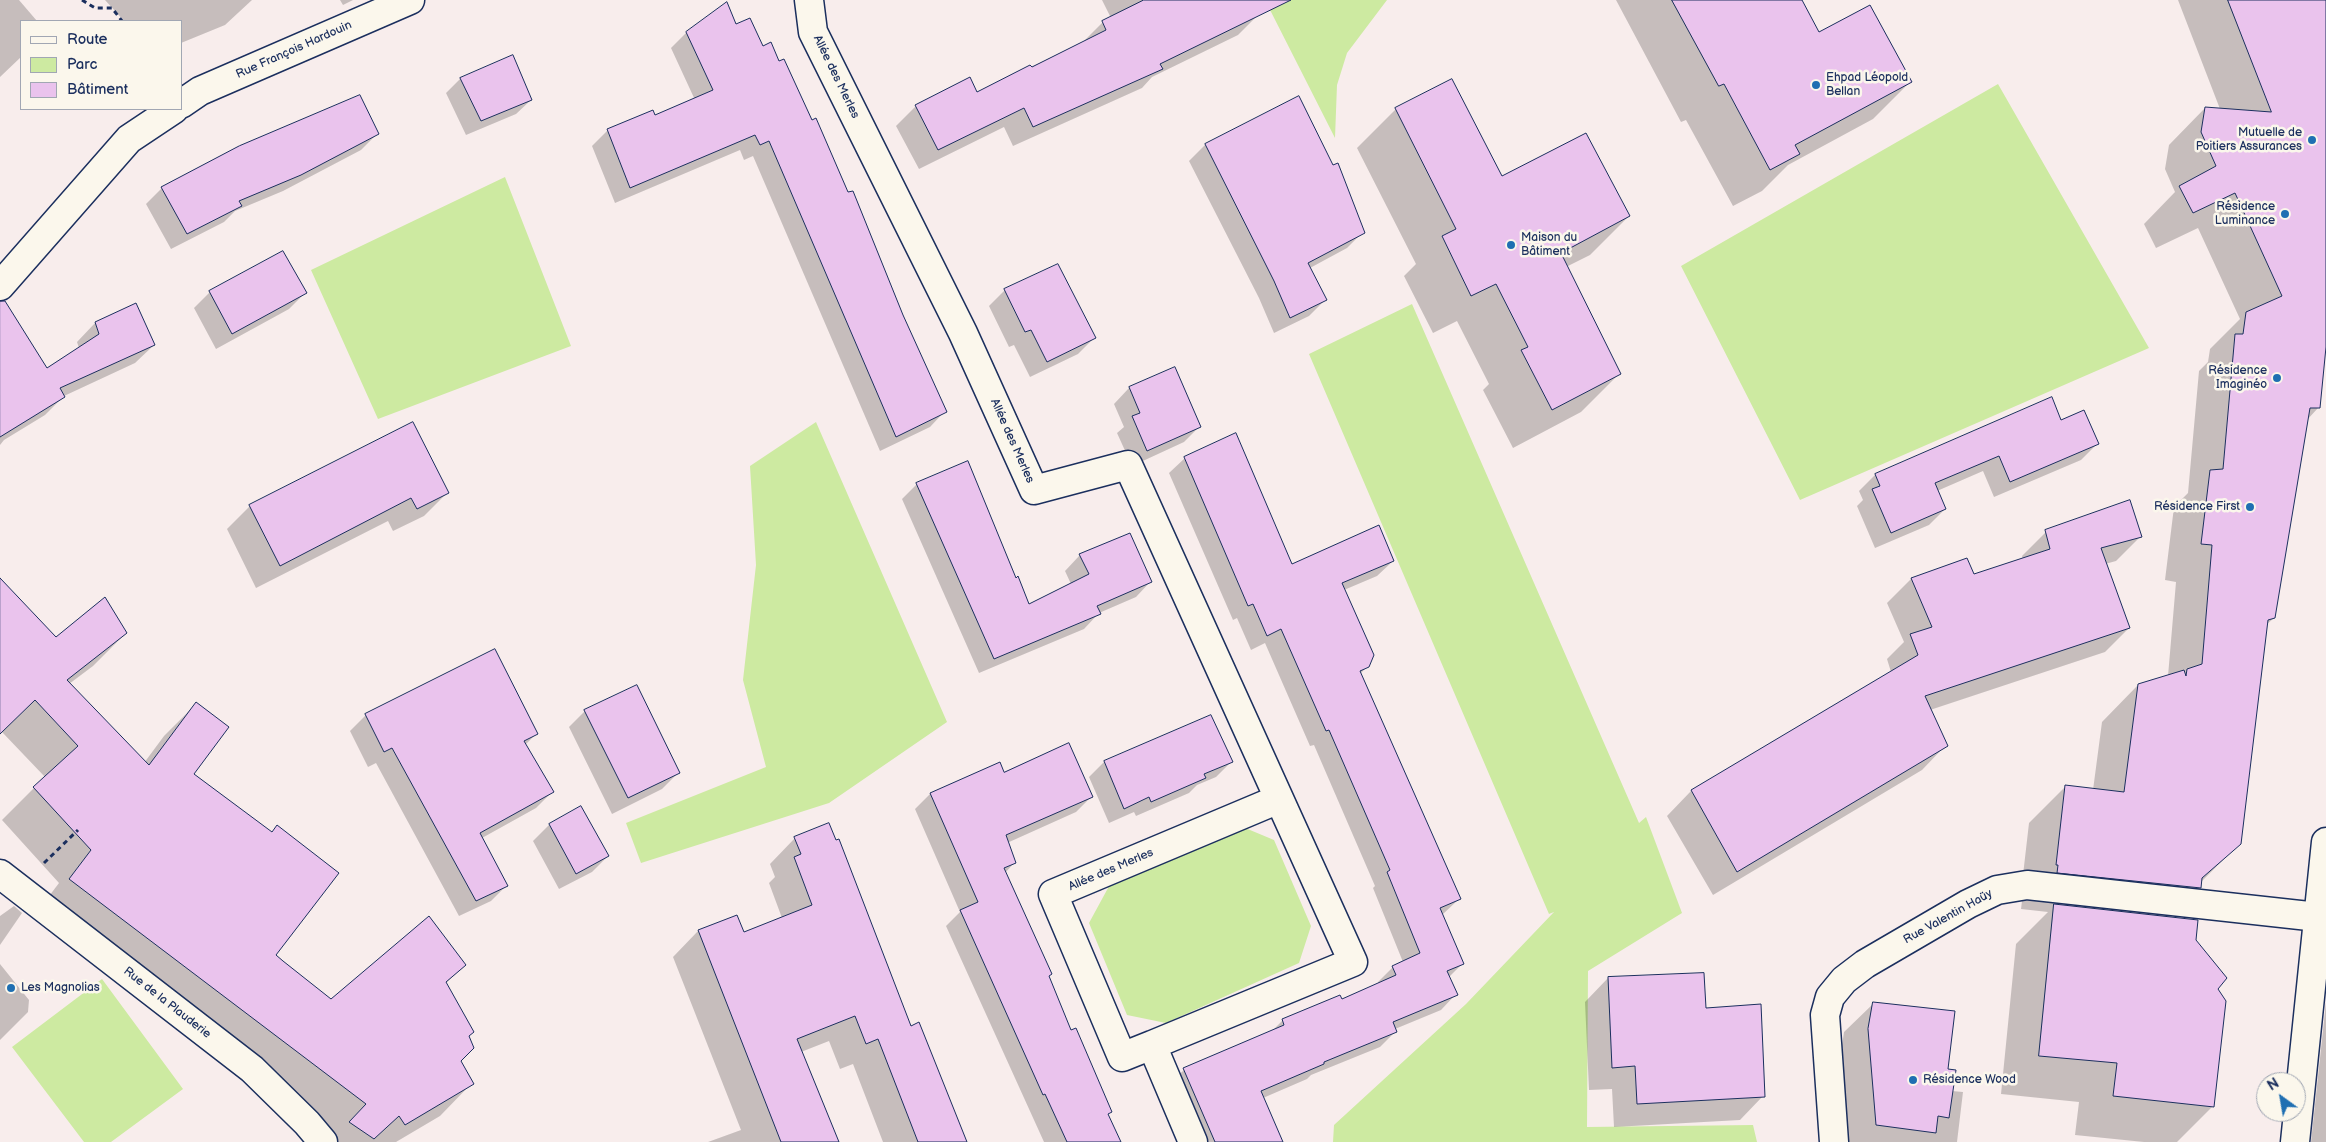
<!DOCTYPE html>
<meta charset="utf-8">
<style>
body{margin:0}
#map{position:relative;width:2326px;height:1142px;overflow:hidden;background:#f8edec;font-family:"Balsamiq Sans",sans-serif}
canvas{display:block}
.legend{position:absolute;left:20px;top:20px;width:162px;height:90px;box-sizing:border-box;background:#fbf7ec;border:1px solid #a1a7b3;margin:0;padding:6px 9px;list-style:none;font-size:15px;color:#1b2f5e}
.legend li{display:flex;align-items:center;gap:10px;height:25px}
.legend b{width:25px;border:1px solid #a1a7b3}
.north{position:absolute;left:2256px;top:1072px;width:50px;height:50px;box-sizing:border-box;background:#fbf7ec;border:1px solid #a1a7b3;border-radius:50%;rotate:328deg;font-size:14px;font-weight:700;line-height:20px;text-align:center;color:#1b2f5e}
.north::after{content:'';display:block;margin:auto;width:18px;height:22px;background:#1f6fb2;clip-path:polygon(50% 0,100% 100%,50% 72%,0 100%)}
</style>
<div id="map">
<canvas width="2326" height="1142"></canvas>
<ul class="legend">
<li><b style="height:6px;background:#fbf7ec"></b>Route</li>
<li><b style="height:14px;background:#cdeaa1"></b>Parc</li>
<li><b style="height:14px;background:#eac3ed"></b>Bâtiment</li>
</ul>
<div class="north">N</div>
</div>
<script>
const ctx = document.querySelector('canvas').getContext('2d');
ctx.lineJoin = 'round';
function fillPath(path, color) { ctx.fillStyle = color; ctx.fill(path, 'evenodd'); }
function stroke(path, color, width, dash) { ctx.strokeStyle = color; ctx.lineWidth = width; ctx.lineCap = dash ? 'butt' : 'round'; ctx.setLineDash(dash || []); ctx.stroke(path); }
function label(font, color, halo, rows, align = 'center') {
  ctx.font = font + ' "Balsamiq Sans",sans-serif'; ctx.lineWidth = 5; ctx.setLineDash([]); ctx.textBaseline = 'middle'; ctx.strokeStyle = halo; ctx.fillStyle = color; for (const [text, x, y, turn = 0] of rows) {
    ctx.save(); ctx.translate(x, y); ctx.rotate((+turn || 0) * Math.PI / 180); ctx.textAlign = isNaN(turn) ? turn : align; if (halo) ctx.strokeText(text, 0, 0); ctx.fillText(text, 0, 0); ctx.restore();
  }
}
const green = new Path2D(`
 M 1265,0 L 1387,0 L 1347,53 L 1337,85 L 1335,138 Z
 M 1998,84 L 2149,348 L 1800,500 L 1681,266 Z
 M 505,177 L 571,346 L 378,419 L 311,270 Z
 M 1412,304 L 1639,823 L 1646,817 L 1682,913 L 1588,971 L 1587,1127 L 1753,1125 L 1757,1142 L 1333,1142 L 1334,1125 L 1466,1004 L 1554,912 L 1549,914 L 1309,354 Z
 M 816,422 L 947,722 L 829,803 L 641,863 L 626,823 L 766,767 L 743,680 L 756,565 L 750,466 Z
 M 1238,825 L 1274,840 L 1311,926 L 1299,963 L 1166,1023 L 1127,1015 L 1089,923 L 1114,877 Z
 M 102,979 L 183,1089 L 111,1142 L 84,1142 L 12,1047 Z`);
const shadow = new Path2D(`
 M 0,0 L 19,0 L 37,21 L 21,21 L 21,57 L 0,77 Z
 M 105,0 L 252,0 L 225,25 L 181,43 L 181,21 L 124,21 Z
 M 340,0 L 353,0 L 343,5 Z
 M 1102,0 L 1254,0 L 1258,15 L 1238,35 L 1152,77 L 1142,88 L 1013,146 L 1004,127 L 919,169 L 896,126 L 916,106 L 977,93 L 1083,42 L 1103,22 L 1111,18 Z
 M 1616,0 L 1800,0 L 1819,34 L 1910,82 L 1873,119 L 1788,165 L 1762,191 L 1733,206 L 1686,120 L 1681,122 Z
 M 2178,0 L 2326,0 L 2326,335 L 2318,408 L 2307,420 L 2274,618 L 2266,625 L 2240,843 L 2200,883 L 2200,888 L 2170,918 L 2217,989 L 2213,1106 L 2177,1142 L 2144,1142 L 2075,1135 L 2079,1102 L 2001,1094 L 2016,944 L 2048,912 L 2021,909 L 2022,901 L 2020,901 L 2029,823 L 2065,787 L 2093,790 L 2102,722 L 2138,685 L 2168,676 L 2176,582 L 2165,580 L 2174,507 L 2188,493 L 2199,371 L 2208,362 L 2210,349 L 2240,319 L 2198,228 L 2156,248 L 2144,224 L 2175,192 L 2165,169 L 2169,145 L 2205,108 L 2220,109 Z
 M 736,25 L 901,315 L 945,411 L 930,427 L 880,451 L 753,156 L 744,160 L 740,150 L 615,203 L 592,146 L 608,130 L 655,117 L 695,100 L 671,48 L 687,32 Z
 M 512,56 L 531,100 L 516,114 L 466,135 L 446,93 L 460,79 Z
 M 1298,97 L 1363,232 L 1347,248 L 1310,268 L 1325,300 L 1309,316 L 1274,333 L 1259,298 L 1189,161 L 1205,145 Z
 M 1396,109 L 1502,178 L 1629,216 L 1590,255 L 1566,267 L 1620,373 L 1581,412 L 1513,448 L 1483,390 L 1489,384 L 1457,321 L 1433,333 L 1404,276 L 1416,264 L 1357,148 Z
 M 377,134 L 361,150 L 283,191 L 235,211 L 224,222 L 171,249 L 146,204 L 162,188 Z
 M 1005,290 L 1094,338 L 1078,354 L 1030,377 L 1014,345 L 1009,347 L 989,306 Z
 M 210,292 L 305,293 L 289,309 L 216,349 L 194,308 Z
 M 135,305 L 154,345 L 135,363 L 64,396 L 45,415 L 4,440 L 0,445 L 0,326 L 47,369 L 79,348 L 77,342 L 95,323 Z
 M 1175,369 L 1200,426 L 1184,442 L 1132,466 L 1117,433 L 1124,427 L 1114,404 L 1129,388 Z
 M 2009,416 L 2061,422 L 2097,444 L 2081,460 L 1994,497 L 1983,471 L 1937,491 L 1945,509 L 1929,525 L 1875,548 L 1857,506 L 1863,500 L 1859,491 L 1875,475 Z
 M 1185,458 L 1291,566 L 1393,561 L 1377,576 L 1344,590 L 1368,666 L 1360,674 L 1459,899 L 1442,915 L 1463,963 L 1449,977 L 1456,994 L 1441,1010 L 1395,1029 L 1396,1031 L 1380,1047 L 1311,1075 L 1307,1079 L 1263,1098 L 1282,1142 L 1203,1142 L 1168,1085 L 1184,1070 L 1272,1031 L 1283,1020 L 1342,1001 L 1378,984 L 1378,982 L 1393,967 L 1403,962 L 1373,888 L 1375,886 L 1314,745 L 1310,746 L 1265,643 L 1251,650 L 1237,618 L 1233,620 L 1169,473 Z
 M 917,484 L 1015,579 L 1029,605 L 1071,584 L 1065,571 L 1080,555 L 1151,581 L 1136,597 L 1099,613 L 1084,629 L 979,673 L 902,499 Z
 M 448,492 L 424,516 L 393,531 L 388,521 L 256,588 L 227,529 L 250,506 Z
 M 2046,532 L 2140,537 L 2116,561 L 2105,564 L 2129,628 L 2105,652 L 1930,710 L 1946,745 L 1922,770 L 1713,895 L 1667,816 L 1691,791 L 1891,672 L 1887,659 L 1904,642 L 1887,603 L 1911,579 L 1967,560 L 1974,576 L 2023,560 L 2022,556 Z
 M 0,593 L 56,639 L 126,633 L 93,666 L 69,684 L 144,763 L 164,736 L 196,704 L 192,774 L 271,833 L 277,827 L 275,955 L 331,1000 L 465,965 L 445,984 L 468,1037 L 459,1061 L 472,1083 L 440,1116 L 396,1142 L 330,1142 L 37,912 L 59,883 L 2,820 L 45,777 L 2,732 L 0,734 Z
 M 585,711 L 678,773 L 662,789 L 612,814 L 569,727 Z
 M 366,715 L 536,734 L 525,745 L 552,792 L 536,808 L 482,838 L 507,885 L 491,901 L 459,916 L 376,763 L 368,767 L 350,731 Z
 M 1104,762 L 1231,762 L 1216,777 L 1197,785 L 1189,793 L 1136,816 L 1134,812 L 1109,823 L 1089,777 Z
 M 999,764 L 1004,774 L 1091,797 L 1076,812 L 1007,843 L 1015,862 L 1005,873 L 1071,1031 L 1110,1112 L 1107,1115 L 1120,1142 L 1044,1142 L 946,926 L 960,912 L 915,809 L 930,794 Z
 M 549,825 L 608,856 L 592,872 L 559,889 L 533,841 Z
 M 795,838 L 910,1027 L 966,1142 L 883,1142 L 853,1064 L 840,1069 L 829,1041 L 801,1052 L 837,1142 L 708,1142 L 741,1130 L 673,957 L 698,931 L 737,917 L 743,934 L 782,918 L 769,883 L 775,877 L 770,864 Z
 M 14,906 L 22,913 L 0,945 L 0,916 Z
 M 0,964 L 29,1000 L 28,1012 L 0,1040 Z
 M 1608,978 L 1705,1009 L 1763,1096 L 1740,1120 L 1614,1127 L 1612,1089 L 1589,1090 L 1585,1002 Z
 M 2326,1002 L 2326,1142 L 2311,1142 Z
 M 1874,1003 L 1947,1070 L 1952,1091 L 1963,1092 L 1957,1142 L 1846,1142 L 1840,1059 L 1844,1032 Z`);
const building = new Path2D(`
 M 1144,0 L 1291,0 L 1160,64 L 1163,69 L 1033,127 L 1024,108 L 938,150 L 915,105 L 970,77 L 977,92 L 1030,65 L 1032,67 L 1106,30 L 1102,21 Z
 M 1672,0 L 1802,0 L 1819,32 L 1870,5 L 1912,82 L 1795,145 L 1800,154 L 1770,170 L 1724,84 L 1719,86 Z
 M 2228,0 L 2326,0 L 2326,347 L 2320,408 L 2310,408 L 2275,618 L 2268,620 L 2241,844 L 2202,878 L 2201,888 L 2057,873 L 2058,865 L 2056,865 L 2065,785 L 2124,792 L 2138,684 L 2184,670 L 2186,676 L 2187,669 L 2202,664 L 2212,545 L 2201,544 L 2210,470 L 2223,469 L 2235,334 L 2243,334 L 2246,312 L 2282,296 L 2235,193 L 2193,213 L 2179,186 L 2216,166 L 2201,132 L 2205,107 L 2271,112 Z
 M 727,2 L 736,24 L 750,18 L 763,46 L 771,42 L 779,61 L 784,59 L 812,120 L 816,118 L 848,192 L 853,191 L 903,315 L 947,412 L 896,437 L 769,141 L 760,145 L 755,135 L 630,188 L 607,129 L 653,110 L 655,115 L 713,90 L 686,32 Z
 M 513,55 L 532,100 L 481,121 L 460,78 Z
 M 1452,79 L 1502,176 L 1586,133 L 1630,216 L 1561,253 L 1621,374 L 1552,410 L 1521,350 L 1528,347 L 1496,284 L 1471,296 L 1442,236 L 1456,229 L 1395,108 Z
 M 360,95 L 379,134 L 301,175 L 239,201 L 242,206 L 187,234 L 161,187 L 239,146 Z
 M 1299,96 L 1333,165 L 1338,163 L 1365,233 L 1308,263 L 1327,300 L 1290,318 L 1274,281 L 1205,144 Z
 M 283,251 L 307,293 L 232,334 L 209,291 Z
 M 1058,264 L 1096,338 L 1047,362 L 1031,330 L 1025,332 L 1004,289 Z
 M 0,301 L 5,301 L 47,368 L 99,334 L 95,322 L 136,303 L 155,345 L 60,388 L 65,397 L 0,437 Z
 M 1175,367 L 1201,427 L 1147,451 L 1132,416 L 1140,413 L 1129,387 Z
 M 2052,397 L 2061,420 L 2084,410 L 2099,444 L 2010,482 L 1999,456 L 1935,483 L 1946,509 L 1891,533 L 1872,489 L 1880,486 L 1875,474 Z
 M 413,422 L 449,493 L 417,509 L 411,498 L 280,566 L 249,505 Z
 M 1236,433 L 1292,564 L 1379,525 L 1394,561 L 1342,583 L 1374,655 L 1369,667 L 1360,671 L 1461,899 L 1440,908 L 1464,964 L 1447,971 L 1458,995 L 1393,1022 L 1397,1032 L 1324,1062 L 1324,1064 L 1261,1091 L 1283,1142 L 1215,1142 L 1183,1068 L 1284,1025 L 1282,1019 L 1340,995 L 1342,999 L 1396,975 L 1392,966 L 1420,953 L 1387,872 L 1390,870 L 1329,730 L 1326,731 L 1281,629 L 1267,636 L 1253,604 L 1248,606 L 1184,457 Z
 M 968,461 L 1016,578 L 1018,576 L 1029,604 L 1089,574 L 1079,554 L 1130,533 L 1152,582 L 1097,606 L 1101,614 L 994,659 L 916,483 Z
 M 2130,500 L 2142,537 L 2101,548 L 2130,628 L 1925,696 L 1948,746 L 1737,872 L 1691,790 L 1918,655 L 1910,634 L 1932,627 L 1911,578 L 1967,558 L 1974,574 L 2050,549 L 2045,530 Z
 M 0,578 L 56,637 L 105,597 L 127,633 L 67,680 L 149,765 L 196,702 L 229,727 L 194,774 L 272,832 L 277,825 L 339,873 L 276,955 L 283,961 L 331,999 L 429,916 L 466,965 L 446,982 L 474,1032 L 469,1036 L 474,1048 L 461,1061 L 474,1084 L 405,1125 L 399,1116 L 374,1139 L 349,1122 L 366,1104 L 69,879 L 91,850 L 33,787 L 78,746 L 35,700 L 0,734 Z
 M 495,649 L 538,734 L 524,741 L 554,792 L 480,833 L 508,886 L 476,901 L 392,748 L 384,752 L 365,714 Z
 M 637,685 L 680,773 L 628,798 L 584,710 Z
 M 1211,715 L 1233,762 L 1204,774 L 1206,778 L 1151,802 L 1149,797 L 1124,809 L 1104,761 Z
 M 1069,743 L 1093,797 L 1006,835 L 1016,863 L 1004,868 L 1052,974 L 1049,976 L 1071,1030 L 1076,1028 L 1112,1112 L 1108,1114 L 1121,1142 L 1067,1142 L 1045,1094 L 1043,1095 L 960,910 L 978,902 L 930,793 L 1000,762 L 1004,772 Z
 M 581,806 L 609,856 L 576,874 L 549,824 Z
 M 829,823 L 836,840 L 839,839 L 911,1026 L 919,1022 L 967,1142 L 918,1142 L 878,1039 L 866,1044 L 855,1016 L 797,1039 L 839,1142 L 781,1142 L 698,930 L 737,915 L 744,932 L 812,905 L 794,857 L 801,854 L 794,837 Z
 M 2054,904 L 2198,920 L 2196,940 L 2227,978 L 2218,989 L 2226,1001 L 2214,1107 L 2113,1096 L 2117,1063 L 2039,1056 Z
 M 1704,973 L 1706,1008 L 1761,1004 L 1765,1097 L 1637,1104 L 1635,1066 L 1612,1068 L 1608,977 Z
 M 1873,1002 L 1955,1011 L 1948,1069 L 1956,1070 L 1949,1118 L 1938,1116 L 1936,1133 L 1876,1125 L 1868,1029 Z`);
const path = new Path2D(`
 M 82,0 L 95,8 L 112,8 L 122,21
 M 44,863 L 78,830`);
const minor = new Path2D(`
 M 809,0 L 813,32 L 963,333 L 1034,490 L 1128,465 L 1353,962 L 1152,1045 L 1193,1142
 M 181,104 L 200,91 L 410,0
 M 0,286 L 129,139 L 174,109
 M 0,874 L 252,1069 L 307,1123 L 323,1142
 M 1152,1045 L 1122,1057 L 1053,894 L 1279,799
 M 1834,1142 L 1825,1015 L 1830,997 L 1844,980 L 1865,964 L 1968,904 L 1997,890 L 2027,885 L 2318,917`);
const major = new Path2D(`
 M 2295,1142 L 2326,842`);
const markers = [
 [1816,85,5,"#1f6fb2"],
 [2312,140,5,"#1f6fb2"],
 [2285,214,5,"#1f6fb2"],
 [1511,245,5,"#1f6fb2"],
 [2277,378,5,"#1f6fb2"],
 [2250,507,5,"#1f6fb2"],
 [11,988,5,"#1f6fb2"],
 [1913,1080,5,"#1f6fb2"]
];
const streetNames = [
 ["Rue François Hardouin",294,50,-24],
 ["Allée des Merles",836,77,64],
 ["Allée des Merles",1012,441,66],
 ["Allée des Merles",1111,870,-23],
 ["Rue Valentin Haüy",1948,917,-29],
 ["Rue de la Plauderie",167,1003,38]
];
const poiNames = [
 ["Ehpad Léopold",1826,78],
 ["Bellan",1826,92],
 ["Mutuelle de",2302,133,"right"],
 ["Poitiers Assurances",2302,147,"right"],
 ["Résidence",2275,207,"right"],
 ["Luminance",2275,221,"right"],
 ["Maison du",1521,238],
 ["Bâtiment",1521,252],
 ["Résidence",2267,371,"right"],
 ["Imaginéo",2267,385,"right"],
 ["Résidence First",2240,507,"right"],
 ["Les Magnolias",21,988],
 ["Résidence Wood",1923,1080]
];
fillPath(green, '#cdeaa1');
fillPath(shadow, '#0003');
fillPath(building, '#eac3ed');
stroke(building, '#1b2f5e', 1);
stroke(minor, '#1b2f5e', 31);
stroke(major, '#1b2f5e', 31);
stroke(path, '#1b2f5e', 3, [5, 4]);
stroke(minor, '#fbf7ec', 28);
stroke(major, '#fbf7ec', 28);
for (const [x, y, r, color] of markers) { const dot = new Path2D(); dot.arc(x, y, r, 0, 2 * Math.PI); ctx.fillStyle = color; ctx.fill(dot); stroke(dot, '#fbf7ec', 2); }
label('12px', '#1b2f5e', '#fbf7ec', streetNames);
label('12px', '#1b2f5e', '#fbf7ec', poiNames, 'left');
</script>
